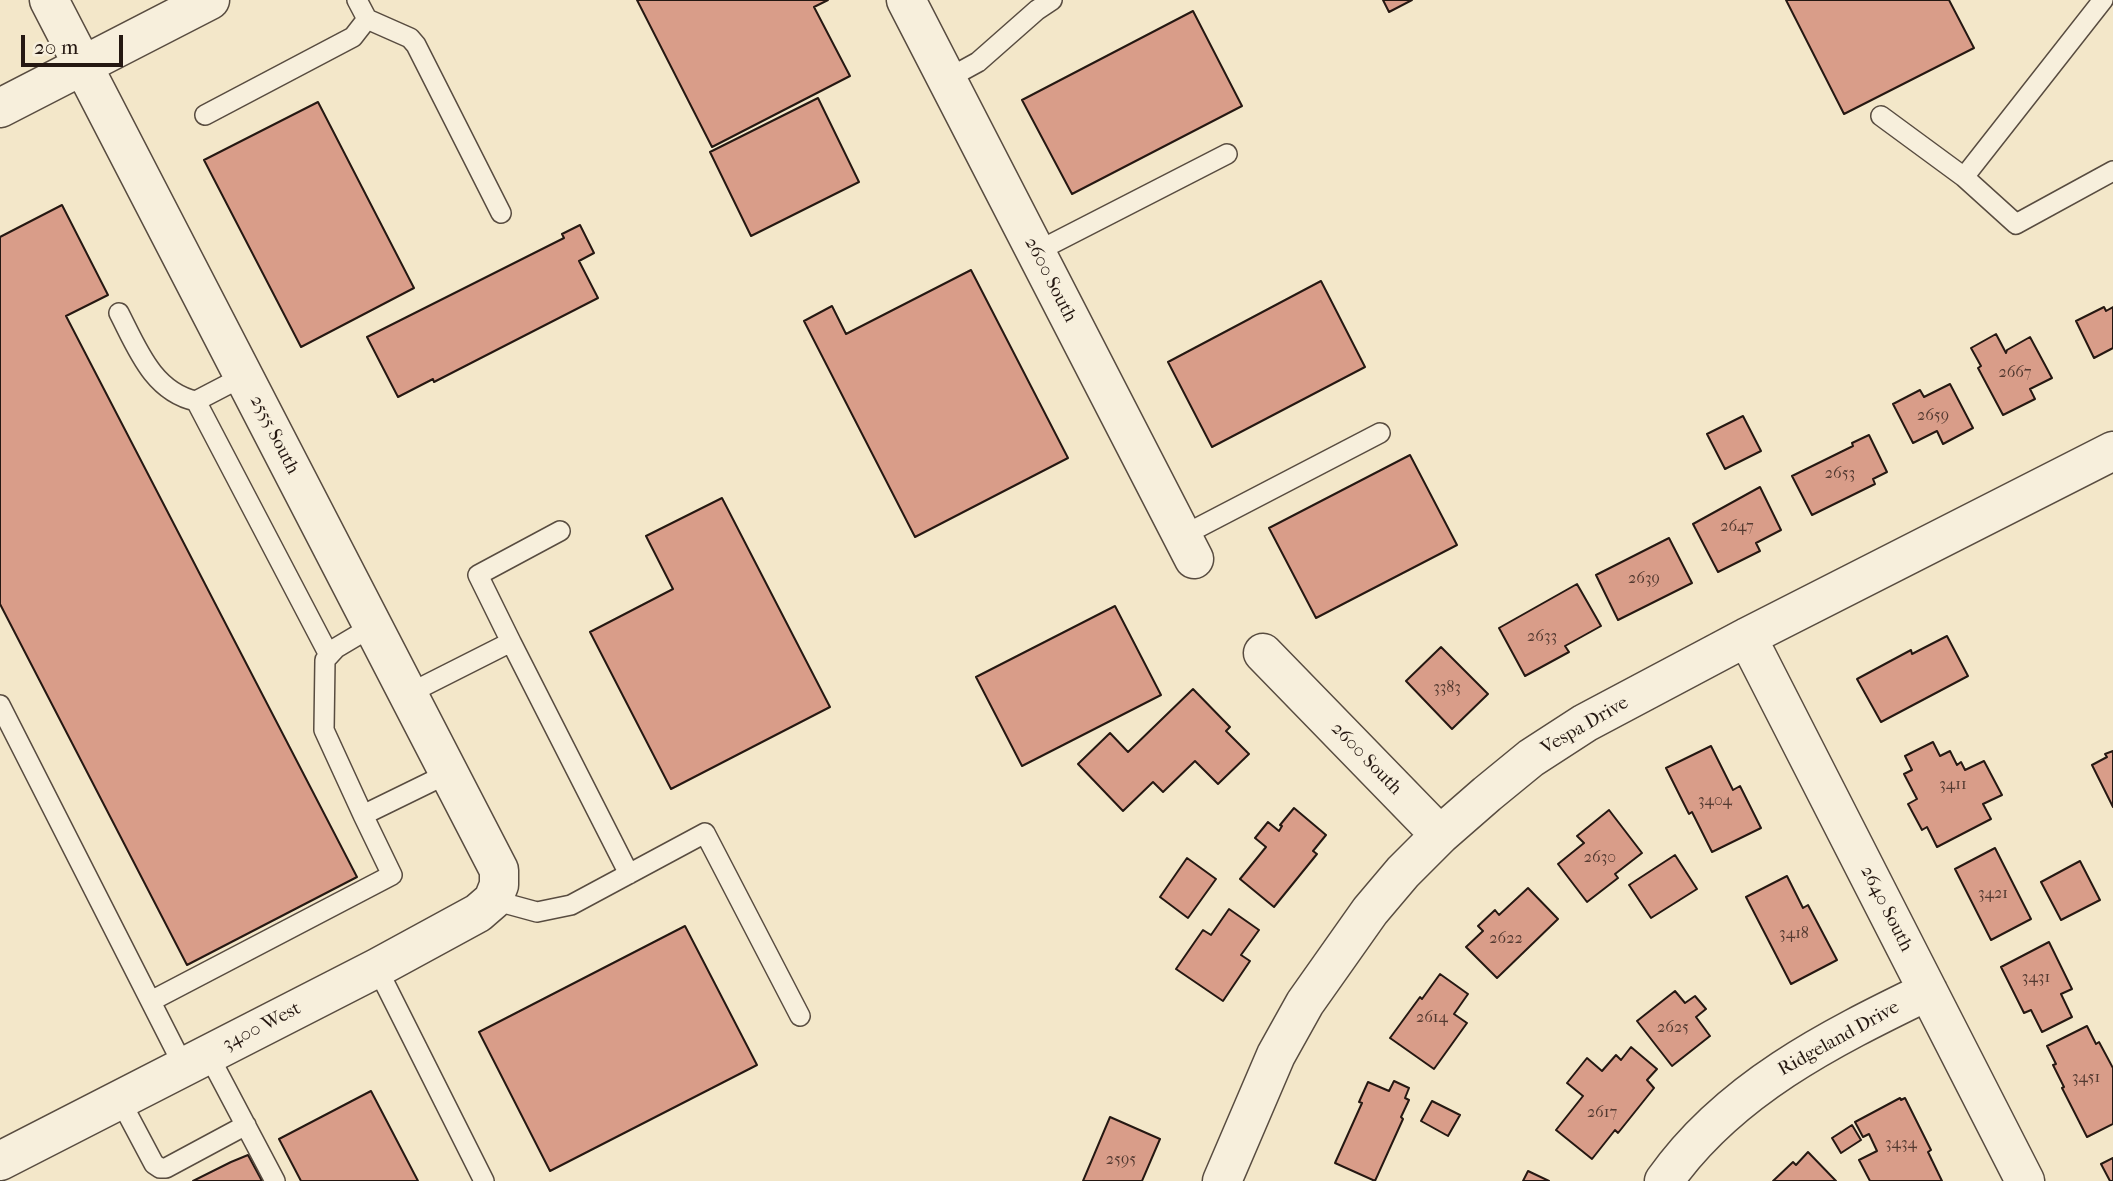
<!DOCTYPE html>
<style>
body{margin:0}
#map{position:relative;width:2113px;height:1181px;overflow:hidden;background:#f3e7c9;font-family:"IM FELL French Canon",serif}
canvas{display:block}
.scale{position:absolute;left:21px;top:35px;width:102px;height:32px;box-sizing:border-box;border:4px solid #251812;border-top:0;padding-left:9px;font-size:21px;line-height:24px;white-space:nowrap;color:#251812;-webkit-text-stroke:5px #f7efdc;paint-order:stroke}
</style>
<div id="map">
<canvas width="2113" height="1181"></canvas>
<div class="scale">20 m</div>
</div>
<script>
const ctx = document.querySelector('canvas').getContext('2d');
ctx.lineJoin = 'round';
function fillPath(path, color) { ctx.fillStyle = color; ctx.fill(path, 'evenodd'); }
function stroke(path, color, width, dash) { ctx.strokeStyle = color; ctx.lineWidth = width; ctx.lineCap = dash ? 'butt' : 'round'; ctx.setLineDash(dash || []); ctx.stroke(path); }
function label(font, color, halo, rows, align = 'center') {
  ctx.font = font + ' "IM FELL French Canon",serif'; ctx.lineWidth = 5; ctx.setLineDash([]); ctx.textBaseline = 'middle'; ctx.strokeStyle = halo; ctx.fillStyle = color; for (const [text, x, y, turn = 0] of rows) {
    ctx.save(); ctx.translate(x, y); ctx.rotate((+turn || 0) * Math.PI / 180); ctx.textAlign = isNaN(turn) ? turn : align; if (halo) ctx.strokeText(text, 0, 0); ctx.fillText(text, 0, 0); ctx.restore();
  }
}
const building = new Path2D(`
 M 637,0 L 828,0 L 814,7 L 850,76 L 712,147 Z
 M 1383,0 L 1412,0 L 1389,12 Z
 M 1786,0 L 1949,0 L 1974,48 L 1844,114 Z
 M 1193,11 L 1242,106 L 1072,194 L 1022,100 Z
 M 818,98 L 859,182 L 751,236 L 710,152 Z
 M 318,102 L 414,288 L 301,347 L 204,160 Z
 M 62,205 L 108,295 L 66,316 L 357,877 L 187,965 L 0,604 L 0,237 Z
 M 580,225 L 594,253 L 579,261 L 598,298 L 434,382 L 433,379 L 398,397 L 367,337 L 564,238 L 562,234 Z
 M 971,270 L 1068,458 L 915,537 L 804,321 L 832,306 L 846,334 Z
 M 1321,281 L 1365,367 L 1212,447 L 1168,362 Z
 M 2104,307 L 2106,311 L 2113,307 L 2113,348 L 2094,358 L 2076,321 Z
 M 1996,334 L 2006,353 L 2007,350 L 2030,337 L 2052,378 L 2030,389 L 2035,399 L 2003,415 L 1978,368 L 1981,366 L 1971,348 Z
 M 1950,384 L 1973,428 L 1943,444 L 1937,431 L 1913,443 L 1893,404 L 1920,390 L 1924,397 Z
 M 1743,416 L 1761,451 L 1725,469 L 1707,434 Z
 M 1869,435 L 1887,472 L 1873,479 L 1875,484 L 1812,515 L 1792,476 L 1853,446 L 1852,443 Z
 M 1410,455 L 1457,545 L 1316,618 L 1269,528 Z
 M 1760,487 L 1781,530 L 1756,543 L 1760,551 L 1718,572 L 1693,524 Z
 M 722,498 L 830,707 L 671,789 L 590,632 L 673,589 L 646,536 Z
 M 1669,538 L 1692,583 L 1618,620 L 1596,575 Z
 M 1577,584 L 1601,626 L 1565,646 L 1569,652 L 1525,676 L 1499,628 Z
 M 1115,606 L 1161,695 L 1022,766 L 976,677 Z
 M 1947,636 L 1968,676 L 1881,722 L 1857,679 L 1911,650 L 1912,654 Z
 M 1441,647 L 1488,694 L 1452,729 L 1406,681 Z
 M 1193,689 L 1230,727 L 1226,731 L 1249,754 L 1218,784 L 1195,761 L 1163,792 L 1153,782 L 1123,811 L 1078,764 L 1110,733 L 1128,752 Z
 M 1933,742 L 1940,756 L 1950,751 L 1957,765 L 1961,762 L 1965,770 L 1984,761 L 2002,795 L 1983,804 L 1991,819 L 1937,847 L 1927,827 L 1922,830 L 1908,804 L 1917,799 L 1904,774 L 1912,770 L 1905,756 Z
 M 1711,746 L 1733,790 L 1740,786 L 1761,828 L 1712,852 L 1692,812 L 1689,814 L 1666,768 Z
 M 2113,751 L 2113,807 L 2092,765 L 2107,757 L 2105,754 Z
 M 1294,808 L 1326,835 L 1313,851 L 1317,854 L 1274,907 L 1240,879 L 1266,847 L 1255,838 L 1268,822 L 1279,831 L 1282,826 L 1280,825 Z
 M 1609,810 L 1642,853 L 1615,874 L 1618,878 L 1587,902 L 1558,864 L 1584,843 L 1577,836 Z
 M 1995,848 L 2031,919 L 1991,940 L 1955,869 Z
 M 1675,855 L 1697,889 L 1651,918 L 1629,885 Z
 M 1187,858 L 1216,879 L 1188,918 L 1160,897 Z
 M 2080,861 L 2100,900 L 2061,920 L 2041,882 Z
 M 1787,876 L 1803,908 L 1808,905 L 1837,960 L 1791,984 L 1746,897 Z
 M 1528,888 L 1558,919 L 1497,978 L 1466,947 L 1483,931 L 1478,926 L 1495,910 L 1499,915 Z
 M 1229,909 L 1259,930 L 1241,955 L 1250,961 L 1223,1001 L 1176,969 L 1203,930 L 1211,935 Z
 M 685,926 L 757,1065 L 550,1171 L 479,1032 Z
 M 2049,942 L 2072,989 L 2061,994 L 2072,1017 L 2042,1032 L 2031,1010 L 2024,1013 L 2001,967 Z
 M 1440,974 L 1468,994 L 1454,1014 L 1467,1023 L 1434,1069 L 1390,1038 L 1420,997 L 1422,999 Z
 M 1675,991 L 1685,1003 L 1695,996 L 1706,1009 L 1696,1017 L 1710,1036 L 1672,1066 L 1637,1021 Z
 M 2087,1026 L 2096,1044 L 2099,1042 L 2113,1068 L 2113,1124 L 2087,1137 L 2062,1088 L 2064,1087 L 2053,1065 L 2056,1064 L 2047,1046 Z
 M 1631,1047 L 1657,1069 L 1647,1080 L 1654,1088 L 1618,1133 L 1615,1130 L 1592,1159 L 1556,1130 L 1583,1096 L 1567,1083 L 1587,1058 L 1602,1071 L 1616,1055 L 1621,1060 Z
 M 1394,1081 L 1409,1088 L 1405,1098 L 1409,1100 L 1401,1117 L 1403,1119 L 1375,1181 L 1335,1163 L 1362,1103 L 1359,1102 L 1368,1082 L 1389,1091 Z
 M 371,1091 L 418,1181 L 301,1181 L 279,1139 Z
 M 1900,1098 L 1901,1100 L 1905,1098 L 1931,1150 L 1928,1152 L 1942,1181 L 1870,1181 L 1859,1160 L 1877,1151 L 1869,1134 L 1863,1137 L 1855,1122 Z
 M 1432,1101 L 1460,1115 L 1448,1136 L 1421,1121 Z
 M 1110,1117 L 1160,1139 L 1142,1181 L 1083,1181 Z
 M 1852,1125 L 1861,1140 L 1841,1153 L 1832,1138 Z
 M 1808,1152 L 1836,1181 L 1773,1181 L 1793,1162 L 1796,1165 Z
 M 248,1155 L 262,1181 L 193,1181 L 231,1162 Z
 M 2113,1158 L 2113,1181 L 2110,1181 L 2101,1164 Z
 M 1528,1171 L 1549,1181 L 1523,1181 Z`);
const service = new Path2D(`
 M 367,19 L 410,38 L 416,45 L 501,213
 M 947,79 L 978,62 L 1037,10 L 1052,0
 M 205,115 L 353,37 L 367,19 L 357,0
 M 1881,116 L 1964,177 L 2016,224 L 2113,171
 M 1964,177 L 2103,0
 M 1036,252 L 1227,154
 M 119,313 C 137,348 153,392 196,401
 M 244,376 L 196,401 L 329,655
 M 1182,536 L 1380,433
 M 511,642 L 478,575 L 560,531
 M 408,694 L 511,642 L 629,874
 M 0,705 L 184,1067
 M 363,815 L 324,730 L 325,660 L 336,648 L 373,626
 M 493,900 L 537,912 L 571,905 L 705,833 L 800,1016
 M 377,968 L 484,1181
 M 151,1001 L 392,875 L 363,815 L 449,773
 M 208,1054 L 275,1181
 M 120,1100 L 154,1164 L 160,1168 L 166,1168 L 246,1125`);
const minor = new Path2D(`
 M 906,0 L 1194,559
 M 0,108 L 210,0
 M 1747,637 L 2025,1181
 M 1263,653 L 1440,835
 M 0,1161 L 377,968 L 478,913 L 493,900 L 499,885 L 499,870 L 49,0
 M 1222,1181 L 1276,1055 L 1305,1003 L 1370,911 L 1403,872 L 1440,835 L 1487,794 L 1531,758 L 1585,723 L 1747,637 L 2113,451
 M 1664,1181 C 1729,1089 1829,1039 1928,991`);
const numberNames = [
 ["2667",2015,373],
 ["2659",1933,416],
 ["2653",1840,474],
 ["2647",1737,527],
 ["2639",1644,579],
 ["2633",1542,637],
 ["3383",1447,688],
 ["3411",1953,785],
 ["3404",1715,801],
 ["2630",1600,858],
 ["3421",1993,894],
 ["3418",1794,934],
 ["2622",1506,939],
 ["3431",2036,978],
 ["2614",1432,1018],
 ["2625",1673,1028],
 ["3451",2086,1078],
 ["2617",1602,1113],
 ["3434",1901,1144],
 ["2595",1121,1160]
];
const streetNames = [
 ["2600 South",1050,280,63],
 ["2555 South",274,435,63],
 ["Vespa Drive",1585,726,-30],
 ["2600 South",1366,759,46],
 ["2640 South",1886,909,63],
 ["3400 West",262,1027,-27],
 ["Ridgeland Drive",1839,1039,-29]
];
fillPath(building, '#d99d89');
stroke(building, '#251812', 2);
stroke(service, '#584c40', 22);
stroke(minor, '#584c40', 41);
stroke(service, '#f7efdc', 19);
stroke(minor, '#f7efdc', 38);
label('16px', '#523930', null, numberNames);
label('19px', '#251812', '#f7efdc', streetNames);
</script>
